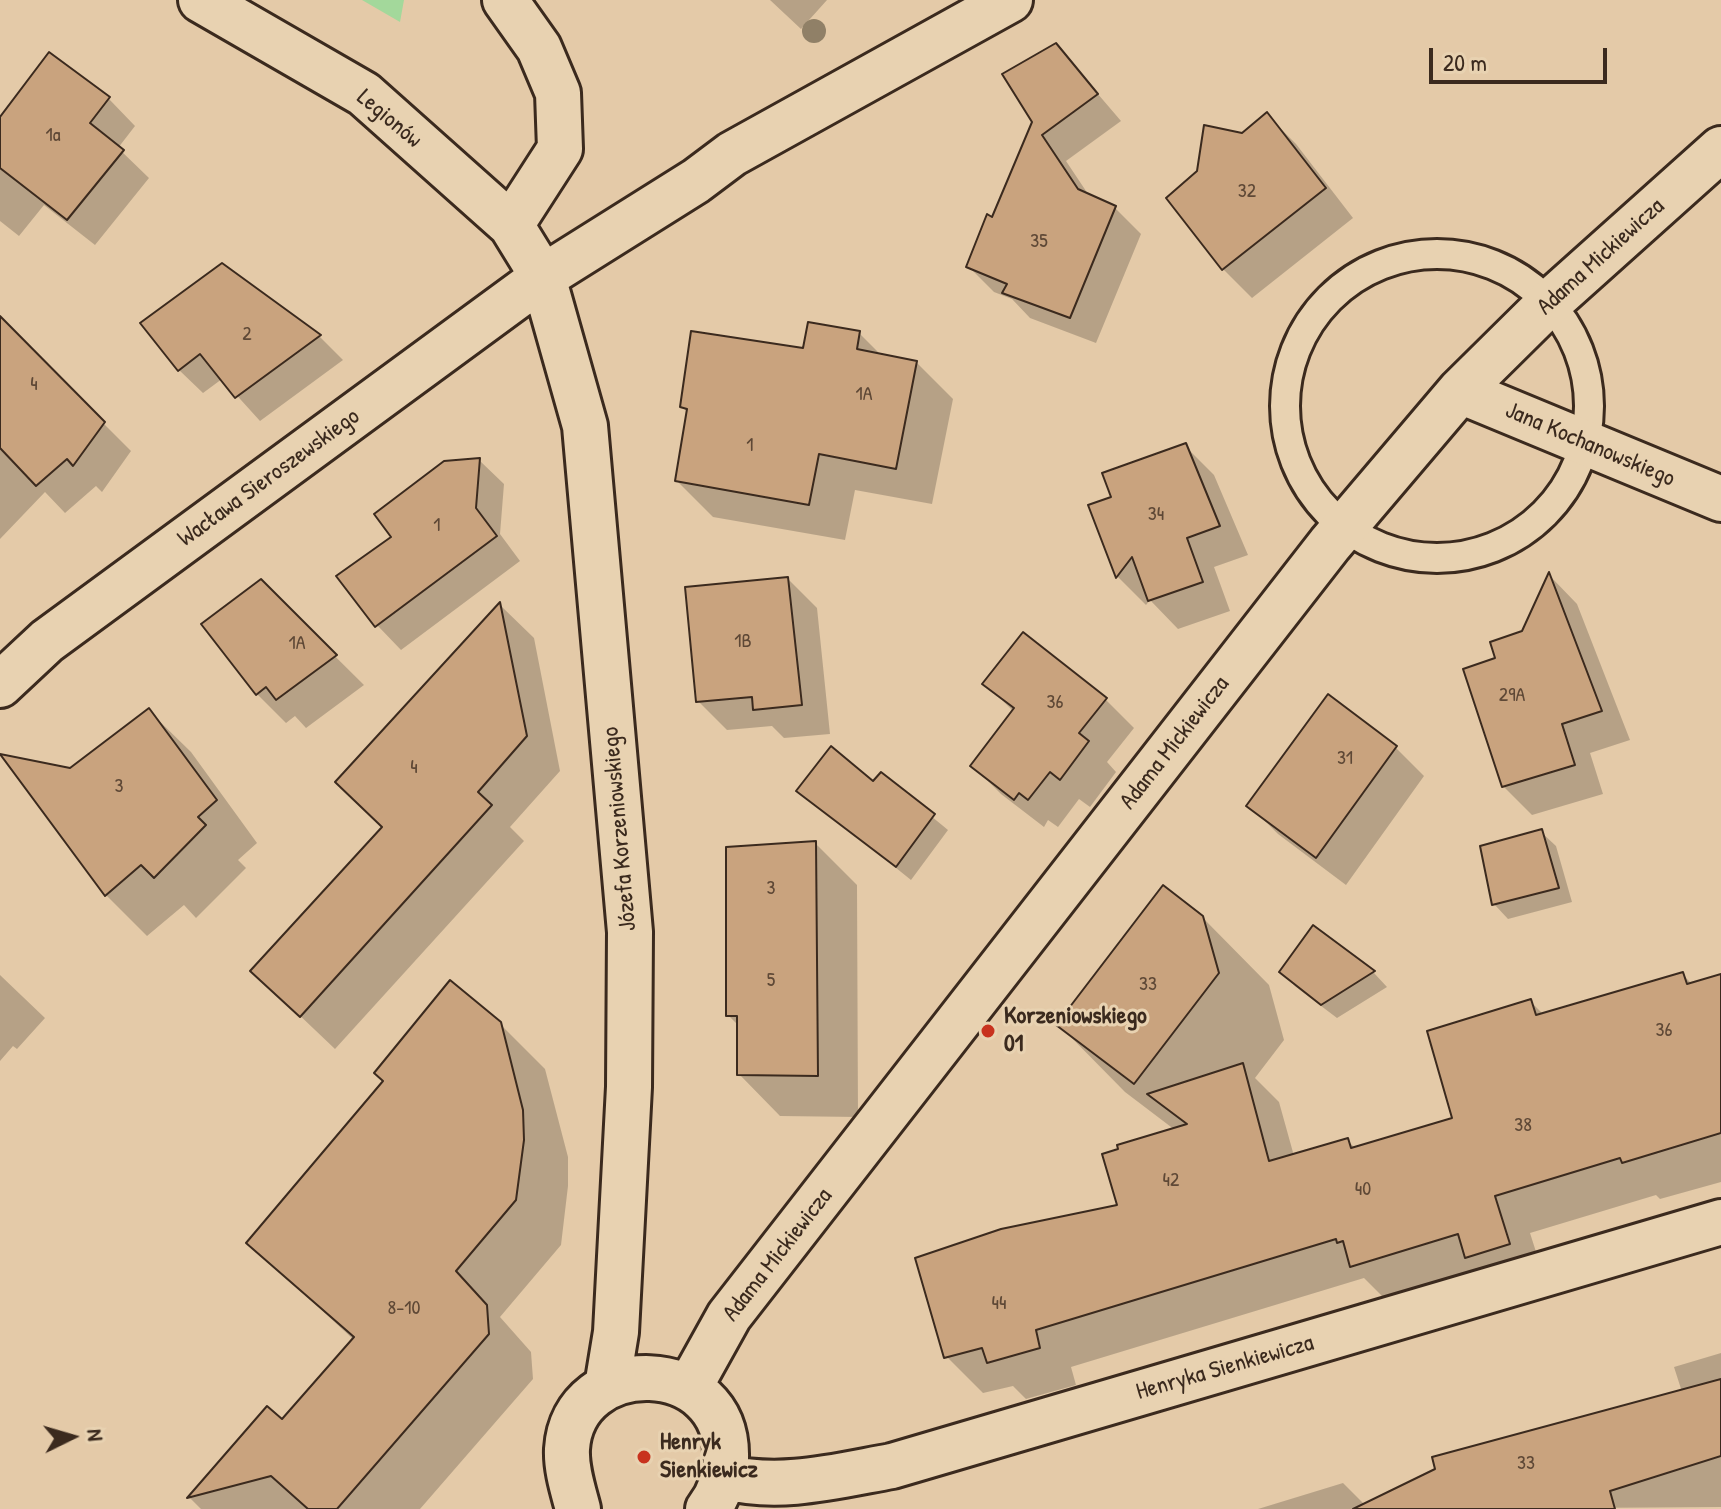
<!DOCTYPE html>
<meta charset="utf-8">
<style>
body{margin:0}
#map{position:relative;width:1721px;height:1509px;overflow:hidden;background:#e4caa8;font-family:"Patrick Hand",sans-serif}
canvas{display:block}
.north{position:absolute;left:32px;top:1397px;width:80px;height:80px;-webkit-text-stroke:6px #e8d2b1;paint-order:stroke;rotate:85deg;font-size:22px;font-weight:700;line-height:32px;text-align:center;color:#3b2a1e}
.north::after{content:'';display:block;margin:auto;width:28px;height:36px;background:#3b2a1e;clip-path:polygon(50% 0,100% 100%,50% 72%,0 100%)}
.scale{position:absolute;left:1429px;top:48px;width:178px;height:36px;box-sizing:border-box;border:4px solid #3b2a1e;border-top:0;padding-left:10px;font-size:24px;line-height:28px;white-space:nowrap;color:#3b2a1e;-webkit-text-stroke:6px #e8d2b1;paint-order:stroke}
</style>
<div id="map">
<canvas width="1721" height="1509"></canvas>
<div class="north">N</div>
<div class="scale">20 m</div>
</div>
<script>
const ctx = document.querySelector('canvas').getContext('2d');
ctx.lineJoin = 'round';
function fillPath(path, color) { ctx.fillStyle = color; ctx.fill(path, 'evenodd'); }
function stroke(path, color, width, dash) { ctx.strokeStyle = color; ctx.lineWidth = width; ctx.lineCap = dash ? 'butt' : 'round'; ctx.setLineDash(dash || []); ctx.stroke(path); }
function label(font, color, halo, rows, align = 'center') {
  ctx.font = font + ' "Patrick Hand",sans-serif'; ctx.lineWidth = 6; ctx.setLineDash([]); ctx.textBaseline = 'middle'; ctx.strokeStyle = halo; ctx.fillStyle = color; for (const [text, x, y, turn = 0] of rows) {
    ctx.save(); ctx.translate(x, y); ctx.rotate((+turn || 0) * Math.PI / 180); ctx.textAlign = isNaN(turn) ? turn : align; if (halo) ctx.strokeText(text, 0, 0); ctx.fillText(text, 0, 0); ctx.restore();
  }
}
const green = new Path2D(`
 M 362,0 L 404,0 L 400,22 Z`);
const shadow = new Path2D(`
 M 770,0 L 827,0 L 801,29 Z
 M 1056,45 L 1121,121 L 1066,161 L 1090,197 L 1115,208 L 1141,234 L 1096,343 L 1030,318 L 1012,299 L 994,292 L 968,266 L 993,220 L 1034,122 Z
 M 49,55 L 109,99 L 135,126 L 118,148 L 149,178 L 95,245 L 44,205 L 19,236 L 0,221 L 0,119 Z
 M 1267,115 L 1296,144 L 1353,218 L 1252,298 L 1223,269 L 1168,198 Z
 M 222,265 L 320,337 L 343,360 L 260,421 L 222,379 L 203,393 L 179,370 Z
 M 859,333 L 882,356 L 916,362 L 953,399 L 932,504 L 855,490 L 845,540 L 713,517 L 677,481 L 689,413 L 682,407 L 804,350 Z
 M 21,341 L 131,451 L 102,492 L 96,486 L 65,513 L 45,492 L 0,539 L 0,362 Z
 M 1185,446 L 1214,475 L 1248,555 L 1214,567 L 1230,611 L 1178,629 L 1150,600 L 1146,605 L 1118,577 L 1090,506 L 1114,499 Z
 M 479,460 L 504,484 L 500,534 L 520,561 L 401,650 L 377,625 L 394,537 Z
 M 1550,576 L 1577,604 L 1630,740 L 1590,753 L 1603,794 L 1532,815 L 1503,786 L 1498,660 L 1523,633 Z
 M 788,579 L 817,608 L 830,734 L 784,738 L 772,726 L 727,730 L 698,701 Z
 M 260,582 L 364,685 L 306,728 L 295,716 L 286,723 L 257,694 Z
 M 500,605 L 534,638 L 560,771 L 510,827 L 524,841 L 335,1049 L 253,971 L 384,828 Z
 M 985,683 L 1105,699 L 1134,728 L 1107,762 L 1116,772 L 1090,807 L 1079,799 L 1058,827 L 1048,820 L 1044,827 L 1001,794 L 972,765 L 1014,712 Z
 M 149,711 L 191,752 L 257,843 L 238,860 L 246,868 L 196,918 L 184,905 L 147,936 L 106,895 L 70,770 Z
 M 1395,747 L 1424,776 L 1346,885 L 1278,834 L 1249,805 Z
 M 881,775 L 948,830 L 911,880 L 799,790 L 874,784 Z
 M 1541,832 L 1556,846 L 1572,902 L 1508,919 L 1494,904 Z
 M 815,843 L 857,885 L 858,1117 L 780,1116 L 739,1074 L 739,1026 L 728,1015 Z
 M 1202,917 L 1269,985 L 1284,1040 L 1255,1078 L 1279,1102 L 1294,1156 L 1347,1140 L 1356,1149 L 1454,1119 L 1531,1002 L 1544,1015 L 1682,974 L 1692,984 L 1721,976 L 1721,1182 L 1660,1199 L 1656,1195 L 1530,1233 L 1544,1277 L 1389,1303 L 1364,1278 L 1071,1367 L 1076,1385 L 1026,1399 L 1013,1386 L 983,1393 L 946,1356 L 1120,1207 L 1175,1130 L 1125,1092 L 1059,1025 Z
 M 1313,928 L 1374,973 L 1387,987 L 1337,1018 L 1296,987 L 1281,972 Z
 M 0,975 L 45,1018 L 17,1049 L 13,1046 L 0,1061 Z
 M 500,1024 L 545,1069 L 568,1157 L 568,1186 L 561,1245 L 500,1317 L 531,1352 L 533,1379 L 420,1509 L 201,1509 L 190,1498 L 268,1409 L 283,1422 L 354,1340 L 249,1243 Z
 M 1721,1353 L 1721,1507 L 1431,1509 L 1682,1392 L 1674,1367 Z
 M 1343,1483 L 1369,1509 L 1258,1509 Z`);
const building = new Path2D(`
 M 1056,43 L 1098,94 L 1042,135 L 1078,189 L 1116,206 L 1070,318 L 1002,293 L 1007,284 L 966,267 L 987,214 L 992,217 L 1032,122 L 1002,74 Z
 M 49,52 L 110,97 L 90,123 L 124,150 L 67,220 L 0,168 L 0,117 Z
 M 1267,112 L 1326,188 L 1222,270 L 1166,198 L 1197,171 L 1204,125 L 1242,133 Z
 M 222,263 L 321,335 L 235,398 L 200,354 L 178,371 L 140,323 Z
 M 0,316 L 105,422 L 73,466 L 67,459 L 36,486 L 0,448 Z
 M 808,322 L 860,331 L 857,349 L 917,361 L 896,469 L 819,454 L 809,505 L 675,481 L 687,409 L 680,407 L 691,331 L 803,348 Z
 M 1186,443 L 1220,526 L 1187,538 L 1203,582 L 1148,601 L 1132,557 L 1116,578 L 1088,505 L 1111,497 L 1102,473 Z
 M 480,458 L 476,508 L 497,536 L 375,627 L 336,576 L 391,537 L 374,514 L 444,461 Z
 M 1549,572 L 1602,711 L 1562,724 L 1575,765 L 1502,787 L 1463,669 L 1495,658 L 1490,642 L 1522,631 Z
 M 788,577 L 802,705 L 753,710 L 752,697 L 696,702 L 685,587 Z
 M 261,579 L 337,655 L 276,700 L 266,687 L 256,695 L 201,624 Z
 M 500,602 L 527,736 L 478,792 L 492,805 L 300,1017 L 250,971 L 382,827 L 335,782 Z
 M 1023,632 L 1107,698 L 1079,733 L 1089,741 L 1060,780 L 1050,772 L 1028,800 L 1019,793 L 1014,800 L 970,766 L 1014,708 L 982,684 Z
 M 1328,694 L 1397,746 L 1316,858 L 1246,806 Z
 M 149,708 L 217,800 L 198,817 L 206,825 L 154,878 L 141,865 L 105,896 L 0,754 L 70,768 Z
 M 831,746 L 873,781 L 881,772 L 935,814 L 896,867 L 796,791 Z
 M 1542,829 L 1559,888 L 1492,905 L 1480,846 Z
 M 816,841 L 818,1076 L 737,1075 L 737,1016 L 726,1016 L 726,847 Z
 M 1163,885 L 1203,916 L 1219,973 L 1134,1084 L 1056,1025 Z
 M 1313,925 L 1375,971 L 1321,1005 L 1279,972 Z
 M 1683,972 L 1687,984 L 1721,974 L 1721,1133 L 1622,1163 L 1620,1158 L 1495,1196 L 1510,1244 L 1465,1258 L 1458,1234 L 1350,1267 L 1343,1241 L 1337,1243 L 1336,1239 L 1036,1330 L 1040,1348 L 987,1363 L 982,1348 L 944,1358 L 915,1258 L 1001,1229 L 1117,1205 L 1102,1154 L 1118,1149 L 1117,1145 L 1187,1124 L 1147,1094 L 1243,1063 L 1269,1161 L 1348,1138 L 1351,1148 L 1452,1118 L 1427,1031 L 1531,999 L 1536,1015 Z
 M 450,980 L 501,1022 L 523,1110 L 524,1140 L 516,1200 L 456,1271 L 487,1305 L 489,1334 L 337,1509 L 308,1509 L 271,1476 L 187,1498 L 267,1406 L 282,1419 L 354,1337 L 246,1243 L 383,1081 L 374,1073 Z
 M 1721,1379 L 1721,1456 L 1610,1491 L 1615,1509 L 1353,1509 L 1435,1469 L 1432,1457 Z`);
const lane = new Path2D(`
 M1285 406a152 152 0 1 1 304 0a152 152 0 1 1-304 0Z`);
const street = new Path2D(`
 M 201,0 L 364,94 L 511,225 L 543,277 L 585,426 L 630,932 L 629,1087 L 616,1332 L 607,1387
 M 505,0 L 539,48 L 558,93 L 560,149 L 511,225
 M 1460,391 L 1721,499
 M 0,685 L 47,641 L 543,277 L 696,181 L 732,154 L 1010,0
 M 689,1388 L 729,1316 L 1330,544 L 1460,391 L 1549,303 L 1721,149
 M 725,1477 C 781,1491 836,1476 892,1466 L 1721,1222
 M 578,1509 C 573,1490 566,1469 567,1449 C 573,1352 729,1354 726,1458 C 725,1477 720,1494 708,1509`);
const trees = [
 [814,31]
];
const markers = [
 [988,1031,8,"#c8321e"],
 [644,1457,8,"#c8321e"]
];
const numberNames = [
 ["1a",53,136],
 ["32",1247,192],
 ["35",1039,242],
 ["2",247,335],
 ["4",34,385],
 ["1A",864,395],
 ["1",750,446],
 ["34",1156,515],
 ["1",437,526],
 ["1B",743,642],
 ["1A",297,644],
 ["29A",1512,696],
 ["36",1055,703],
 ["31",1345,759],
 ["4",414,768],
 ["3",119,787],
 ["3",771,889],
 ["5",771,981],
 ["33",1148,985],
 ["36",1664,1031],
 ["38",1523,1126],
 ["42",1171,1181],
 ["40",1363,1190],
 ["44",999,1304],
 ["8-10",404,1309],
 ["33",1526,1464]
];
const streetNames = [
 ["Legionów",389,119,40],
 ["Adama Mickiewicza",1601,257,-42],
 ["Jana Kochanowskiego",1590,445,23],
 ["Wacława Sieroszewskiego",269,478,-36],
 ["Adama Mickiewicza",1175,743,-52],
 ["Józefa Korzeniowskiego",620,829,-95],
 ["Adama Mickiewicza",778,1255,-52],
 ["Henryka Sienkiewicza",1225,1368,-16]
];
const poiNames = [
 ["Korzeniowskiego",1004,1017],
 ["01",1004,1045],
 ["Henryk",660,1443],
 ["Sienkiewicz",660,1471]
];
fillPath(green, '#a3d89b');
fillPath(shadow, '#0003');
fillPath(building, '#c9a37e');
stroke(building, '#3b2a1e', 2);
stroke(lane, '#3b2a1e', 34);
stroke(street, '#3b2a1e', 50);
stroke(lane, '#e8d2b1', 28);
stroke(street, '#e8d2b1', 44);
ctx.fillStyle = '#908067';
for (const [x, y] of trees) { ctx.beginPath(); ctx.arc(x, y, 12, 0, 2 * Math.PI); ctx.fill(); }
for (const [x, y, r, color] of markers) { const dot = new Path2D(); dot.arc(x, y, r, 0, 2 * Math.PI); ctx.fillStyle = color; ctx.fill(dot); stroke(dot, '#e8d2b1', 3); }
label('20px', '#5e4836', null, numberNames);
label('24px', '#3b2a1e', '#e8d2b1', streetNames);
label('bold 24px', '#3b2a1e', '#e8d2b1', poiNames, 'left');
</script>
